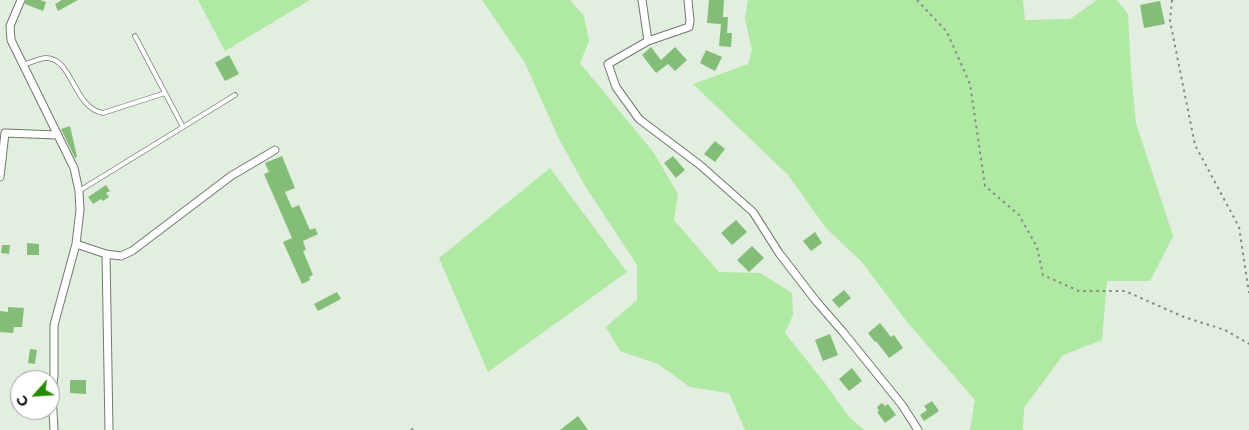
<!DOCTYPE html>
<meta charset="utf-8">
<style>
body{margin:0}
#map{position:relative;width:1249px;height:430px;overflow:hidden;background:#e2eedf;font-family:Montserrat,sans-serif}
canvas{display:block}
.north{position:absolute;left:10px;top:370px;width:50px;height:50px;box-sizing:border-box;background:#fff;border:1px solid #9d9e9c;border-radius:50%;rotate:244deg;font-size:14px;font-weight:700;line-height:20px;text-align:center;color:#090d08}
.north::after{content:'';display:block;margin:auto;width:18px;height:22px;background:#278b01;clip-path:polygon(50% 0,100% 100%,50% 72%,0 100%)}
</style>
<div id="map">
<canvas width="1249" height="430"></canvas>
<div class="north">С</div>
</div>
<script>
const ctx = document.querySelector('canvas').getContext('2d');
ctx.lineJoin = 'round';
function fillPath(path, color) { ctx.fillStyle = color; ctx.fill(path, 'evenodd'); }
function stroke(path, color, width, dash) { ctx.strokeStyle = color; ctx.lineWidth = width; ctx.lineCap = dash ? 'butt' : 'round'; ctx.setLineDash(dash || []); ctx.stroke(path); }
const green = new Path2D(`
 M 198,0 L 310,0 L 225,51 Z
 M 482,0 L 570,0 L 584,16 L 589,41 L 580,63 L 654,153 L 678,194 L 674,220 L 719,272 L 760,273 L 792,293 L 793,315 L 785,333 L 824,382 L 850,418 L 864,430 L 745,430 L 729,393 L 690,387 L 658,364 L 620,351 L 606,327 L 637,300 L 637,265 L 585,186 L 558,137 L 525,63 Z
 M 748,0 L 1023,0 L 1025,20 L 1070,19 L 1097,0 L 1117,0 L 1128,14 L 1131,71 L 1136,123 L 1173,236 L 1150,281 L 1107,281 L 1102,340 L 1063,355 L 1024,408 L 1023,430 L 970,430 L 975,400 L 908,323 L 861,261 L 826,228 L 788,175 L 693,84 L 748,64 L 752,50 L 745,19 Z
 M 550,168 L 627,272 L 488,372 L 439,258 Z`);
const building = new Path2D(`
 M 26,0 L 40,0 L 46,2 L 43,11 L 25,4 Z
 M 62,0 L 78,0 L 58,11 L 55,4 Z
 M 709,0 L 724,0 L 723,17 L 728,17 L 727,33 L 732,33 L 731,47 L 719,46 L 721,24 L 707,23 Z
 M 1160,1 L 1165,24 L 1144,28 L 1140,5 Z
 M 651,47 L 661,60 L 675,47 L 687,60 L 675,71 L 668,64 L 656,73 L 642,55 Z
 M 706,50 L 722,57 L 715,71 L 700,63 Z
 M 229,55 L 239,74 L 225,81 L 215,63 Z
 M 70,126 L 77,157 L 75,158 L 61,129 Z
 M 715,141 L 725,149 L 715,162 L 704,154 Z
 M 282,156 L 295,188 L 285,192 L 292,208 L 299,205 L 310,230 L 315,228 L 318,234 L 303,241 L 306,250 L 303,251 L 313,275 L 309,277 L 310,280 L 302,284 L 283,242 L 292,238 L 264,174 L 269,172 L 265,163 Z
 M 673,156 L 685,170 L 676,178 L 664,163 Z
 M 106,185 L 110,191 L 106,193 L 109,197 L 103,201 L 101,199 L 93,204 L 88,197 Z
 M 736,220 L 747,232 L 732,245 L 721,233 Z
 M 815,232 L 822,243 L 811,251 L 803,241 Z
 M 27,243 L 39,244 L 39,255 L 27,255 Z
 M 2,245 L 10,245 L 9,254 L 1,253 Z
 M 752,246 L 764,258 L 749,272 L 737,260 Z
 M 844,290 L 851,298 L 839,308 L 832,300 Z
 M 337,292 L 341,299 L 318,311 L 314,304 Z
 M 8,307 L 24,308 L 22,327 L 14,327 L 13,333 L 0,332 L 0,311 L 8,312 Z
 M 880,323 L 891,337 L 894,335 L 903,348 L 889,358 L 876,341 L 875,342 L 868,333 Z
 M 830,334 L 838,355 L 823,361 L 815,340 Z
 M 30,349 L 37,350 L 35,364 L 28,363 Z
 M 852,368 L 862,381 L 849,391 L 839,379 Z
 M 70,380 L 86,380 L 86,394 L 70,393 Z
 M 932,401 L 939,411 L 924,421 L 920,415 L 927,410 L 924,406 Z
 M 882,403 L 885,406 L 888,404 L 896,415 L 885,423 L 877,412 L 879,411 L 877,407 Z
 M 578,416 L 588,430 L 560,430 Z`);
const path = new Path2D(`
 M 917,0 L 947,32 L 970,84 L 985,186 L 1019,215 L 1037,247 L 1043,275 L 1079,291 L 1125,291 L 1184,317 L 1225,330 L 1249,344
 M 1172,0 L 1170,21 L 1195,145 L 1239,227 L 1249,293
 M 411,430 L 416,427`);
const lane = new Path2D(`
 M 135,36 L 183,127
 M 23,65 C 30,63 40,58 46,58 C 73,58 73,108 103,113 L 165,93
 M 79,191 L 235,95`);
const street = new Path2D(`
 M 21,0 L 10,26 L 11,40 L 74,168 L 79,191 L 80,210 L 76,244 L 54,325 L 54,376 L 52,392 L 54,430
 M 642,0 L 648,41 L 608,64 L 616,87 L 639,119 L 700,165 L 753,212 L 779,253 L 816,301 L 843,332 L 902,405 L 918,430
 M 648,41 L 689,27 L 690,21 L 688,0
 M 0,177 L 5,133 L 57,135
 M 76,244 L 106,254 L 109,430
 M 106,254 L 121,256 L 132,251 L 231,176 L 275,150`);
fillPath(green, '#afe9a3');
fillPath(building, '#84bd78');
stroke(lane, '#707a6e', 5.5);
stroke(street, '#707a6e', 9);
stroke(path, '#838c81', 2, [2.5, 4]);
stroke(lane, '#fff', 4);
stroke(street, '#fff', 7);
</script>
